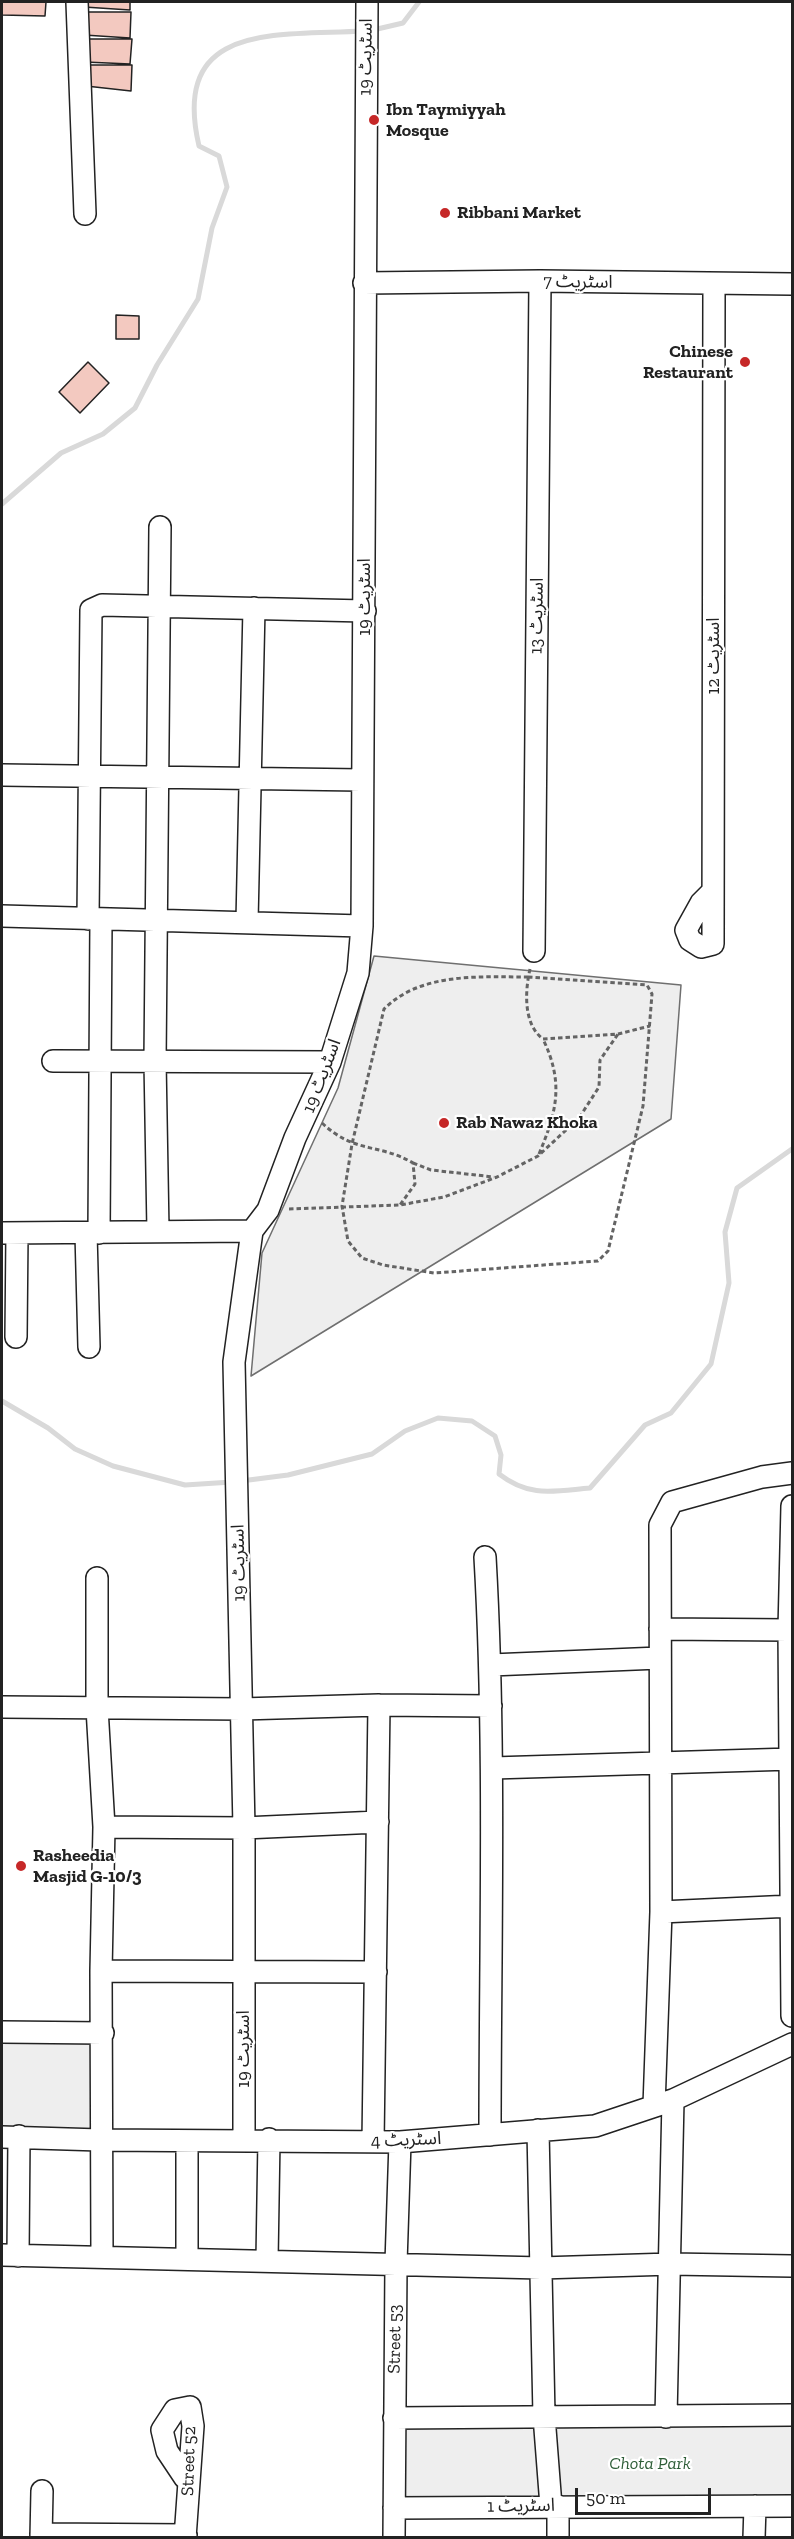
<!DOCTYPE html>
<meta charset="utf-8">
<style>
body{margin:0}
#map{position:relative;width:794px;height:2539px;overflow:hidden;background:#fff;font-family:"Zilla Slab",serif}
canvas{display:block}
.frame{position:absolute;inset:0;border:3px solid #222;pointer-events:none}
.scale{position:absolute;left:575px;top:2488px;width:136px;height:27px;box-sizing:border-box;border:3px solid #222;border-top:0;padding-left:8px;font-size:18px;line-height:21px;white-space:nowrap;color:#222;-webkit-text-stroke:4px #fff;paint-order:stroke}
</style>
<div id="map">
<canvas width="794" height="2539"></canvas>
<div class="frame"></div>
<div class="scale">50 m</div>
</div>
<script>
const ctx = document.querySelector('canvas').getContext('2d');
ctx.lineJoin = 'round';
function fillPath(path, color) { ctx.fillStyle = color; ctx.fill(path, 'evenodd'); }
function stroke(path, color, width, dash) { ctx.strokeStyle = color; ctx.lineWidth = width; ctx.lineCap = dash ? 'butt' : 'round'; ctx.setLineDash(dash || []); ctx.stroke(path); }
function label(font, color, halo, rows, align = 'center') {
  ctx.font = font + ' "Zilla Slab","Noto Sans Arabic",serif'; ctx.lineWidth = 4.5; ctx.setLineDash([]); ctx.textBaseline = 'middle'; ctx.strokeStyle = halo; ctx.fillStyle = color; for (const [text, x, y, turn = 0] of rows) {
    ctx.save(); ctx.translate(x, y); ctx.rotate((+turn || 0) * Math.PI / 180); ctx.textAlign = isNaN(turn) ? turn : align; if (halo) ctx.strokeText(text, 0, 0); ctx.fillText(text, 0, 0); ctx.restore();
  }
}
const green = new Path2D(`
 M 374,956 L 681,985 L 671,1119 L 251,1376 L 262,1253 L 338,1088 Z
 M 99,2036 L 98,2135 L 2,2134 L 2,2038 Z
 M 398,2424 L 792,2424 L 792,2505 L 399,2503 Z`);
const stream = new Path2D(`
 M 373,30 L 403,23 L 419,2
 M 2,504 L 61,453 L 103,434 L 135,408 L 157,365 L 198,299 L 212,228 L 227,187 L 219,156 L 199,146 C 170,21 277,36 363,31
 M 2,1401 L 48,1428 L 75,1449 L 113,1466 L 185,1485 L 232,1482
 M 241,1481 L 288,1475 L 372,1454 L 405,1431 L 438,1418 L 472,1421 L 495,1436 L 501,1455 L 499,1474 C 530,1498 554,1491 590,1488 L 645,1425 L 671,1413 L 711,1364 L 729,1283 L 725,1232 L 737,1188 L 792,1149`);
const building = new Path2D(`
 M 2,2 L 46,2 L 45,16 L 2,15 Z
 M 84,2 L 130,2 L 130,10 L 84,7 Z
 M 85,12 L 131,12 L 130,38 L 84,35 Z
 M 85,39 L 132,39 L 130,64 L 85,62 Z
 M 86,65 L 132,65 L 131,91 L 86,86 Z
 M 116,315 L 139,316 L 139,339 L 116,339 Z
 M 88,362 L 109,383 L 80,413 L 59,392 Z`);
const path = new Path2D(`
 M 530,969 C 525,991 523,1024 543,1039 L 618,1034 L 650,1026
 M 528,977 L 647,985 L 652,994 L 643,1106 L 608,1251 L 598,1261 L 434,1273 L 383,1265 L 362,1258 L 348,1241 L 342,1206 L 352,1144 L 384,1009 C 421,972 480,977 528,977 Z
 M 322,1123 C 355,1154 379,1143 413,1163 L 415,1184 L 400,1205
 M 539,1154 C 557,1111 564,1083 543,1039
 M 413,1163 L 431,1170 L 494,1177
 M 289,1209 L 400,1205 L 444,1197 L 497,1177 L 538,1156 L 579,1118 L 599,1087 L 600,1060 L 618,1034`);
const minor = new Path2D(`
 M 77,2 L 85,214
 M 364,283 L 540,281 L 792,284
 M 2,775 L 361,780
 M 712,892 L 701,903 L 686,930 L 690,940 L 701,947 L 713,944 L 714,285
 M 2,916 L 362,926
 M 88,919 L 91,610 L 102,605 L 365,611
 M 247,921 L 254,608
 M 534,951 L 540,281
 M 53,1061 L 330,1062
 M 158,1231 L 155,1061 L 160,527
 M 2,1233 L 252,1231
 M 86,1233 L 89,1347
 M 99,1233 L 101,919
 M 16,1337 L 17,1233
 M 792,1506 L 789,1630 L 792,2016
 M 485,1557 C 496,1749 490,1942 490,2135
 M 97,1578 L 97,1708 L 104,1827 L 101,1971 L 102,2257
 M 660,1629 L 789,1630
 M 491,1665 L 659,1658
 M 2,1707 L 242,1709 L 379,1705 L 491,1706
 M 493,1768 L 791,1759
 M 104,1827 L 244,1828 L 378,1822
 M 661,1912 L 792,1906
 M 101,1971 L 376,1972
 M 2,2032 L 103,2033
 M 654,2106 L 661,1912 L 660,1525 L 672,1502 L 762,1477 L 792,1473
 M 538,2130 L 544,2416 L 551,2506
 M 2,2137 L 100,2140 L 400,2142 L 595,2126 L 673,2100 L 792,2044
 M 244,2140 L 244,1828 L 234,1362 L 252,1231 L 268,1210 L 295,1138 L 330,1062 L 358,973 L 362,926 L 367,2
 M 187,2141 L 187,2259
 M 373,2142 L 379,1705
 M 2,2255 L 541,2268 L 671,2264 L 792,2266
 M 18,2256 L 19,2136
 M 267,2260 L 269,2139
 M 666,2417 L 673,2100
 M 394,2418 L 792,2415
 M 558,2506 L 558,2538
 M 394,2508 L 792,2506
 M 41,2534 L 186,2535
 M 41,2538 L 42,2491
 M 185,2538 L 193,2426 L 190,2407 L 175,2410 L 162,2430 L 167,2451 L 185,2478
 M 394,2538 L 396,2263 L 400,2142
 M 754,2538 L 755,2506`);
const markers = [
 [374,120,6,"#c62828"],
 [445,213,6,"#c62828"],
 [745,362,6,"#c62828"],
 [444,1123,6,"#c62828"],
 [21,1866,6,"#c62828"]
];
const streetNames = [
 ["اسٹریٹ 19",366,57,-89],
 ["اسٹریٹ 7",578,282,1],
 ["اسٹریٹ 19",365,597,-90],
 ["اسٹریٹ 13",537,616,-89],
 ["اسٹریٹ 12",714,656,-90],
 ["اسٹریٹ 19",322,1076,-69],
 ["اسٹریٹ 19",239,1563,-91],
 ["اسٹریٹ 19",244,2049,-90],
 ["اسٹریٹ 4",406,2140,-2],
 ["Street 53",395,2339,-89],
 ["Street 52",189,2461,-88],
 ["اسٹریٹ 1",521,2506,-1]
];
const poiNames = [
 ["Ibn Taymiyyah",386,110],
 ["Mosque",386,131],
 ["Ribbani Market",457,213],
 ["Chinese",733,352,"right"],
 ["Restaurant",733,373,"right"],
 ["Rab Nawaz Khoka",456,1123],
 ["Rasheedia",33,1856],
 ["Masjid G-10/3",33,1877]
];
const parkNames = [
 ["Chota Park",650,2464]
];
fillPath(green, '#eee');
stroke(green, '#6f6f6f', 1.5);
stroke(stream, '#d9d9d9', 5);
fillPath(building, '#f3c9c0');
stroke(building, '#222', 1.5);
stroke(minor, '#222', 24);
stroke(path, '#646464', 3, [4.5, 3]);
stroke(minor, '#fff', 21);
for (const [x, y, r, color] of markers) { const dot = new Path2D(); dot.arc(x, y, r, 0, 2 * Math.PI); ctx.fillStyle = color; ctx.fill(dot); stroke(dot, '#fff', 2); }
label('18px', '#222', '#fff', streetNames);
label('bold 18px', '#222', '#fff', poiNames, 'left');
label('italic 18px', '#2f5e38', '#fff', parkNames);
</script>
